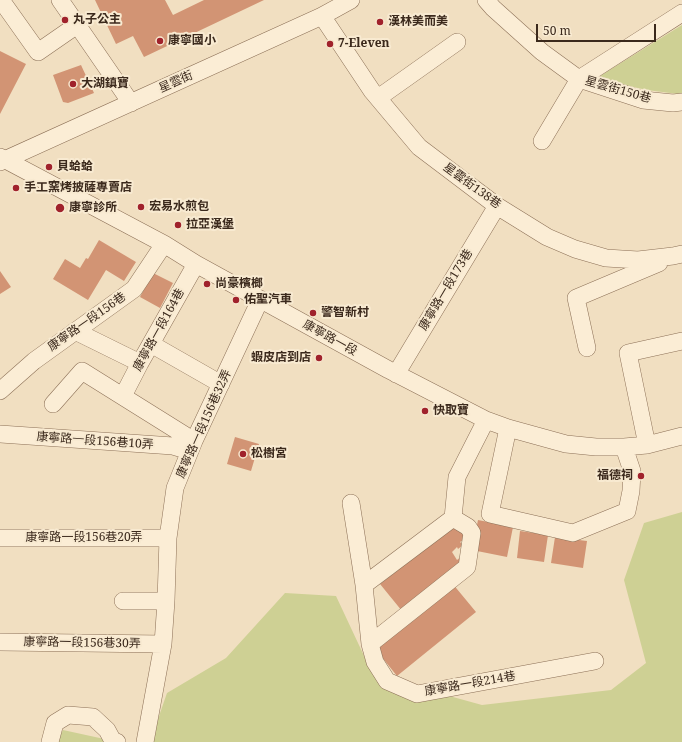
<!DOCTYPE html>
<meta charset="utf-8">
<style>
body{margin:0}
#map{position:relative;width:682px;height:742px;overflow:hidden;background:#f1dfc1;font-family:"Noto Serif",serif}
canvas{display:block}
.scale{position:absolute;left:536px;top:24px;width:120px;height:18px;box-sizing:border-box;border:2px solid #3b291c;border-top:0;padding-left:5px;font-size:12px;line-height:14px;white-space:nowrap;color:#3b291c;-webkit-text-stroke:3px #f8ead1;paint-order:stroke}
</style>
<div id="map">
<canvas width="682" height="742"></canvas>
<div class="scale">50 m</div>
</div>
<script>
const ctx = document.querySelector('canvas').getContext('2d');
ctx.lineJoin = 'round';
function fillPath(path, color) { ctx.fillStyle = color; ctx.fill(path, 'evenodd'); }
function stroke(path, color, width, dash) { ctx.strokeStyle = color; ctx.lineWidth = width; ctx.lineCap = dash ? 'butt' : 'round'; ctx.setLineDash(dash || []); ctx.stroke(path); }
function label(font, color, halo, rows, align = 'center') {
  ctx.font = font + ' "Noto Serif","Noto Sans TC",serif'; ctx.lineWidth = 4; ctx.setLineDash([]); ctx.textBaseline = 'middle'; ctx.strokeStyle = halo; ctx.fillStyle = color; for (const [text, x, y, turn = 0] of rows) {
    ctx.save(); ctx.translate(x, y); ctx.rotate((+turn || 0) * Math.PI / 180); ctx.textAlign = isNaN(turn) ? turn : align; if (halo) ctx.strokeText(text, 0, 0); ctx.fillText(text, 0, 0); ctx.restore();
  }
}
const green = new Path2D(`
 M 682,25 L 682,93 L 678,94 L 647,90 L 624,85 L 600,76 Z
 M 682,512 L 682,742 L 150,742 L 167,693 L 226,658 L 285,593 L 336,596 L 373,675 L 482,705 L 611,690 L 646,663 L 624,580 L 644,523 Z
 M 63,730 L 118,742 L 56,742 Z`);
const building = new Path2D(`
 M 95,0 L 165,0 L 173,15 L 204,0 L 264,0 L 144,57 L 133,36 L 116,44 Z
 M 0,51 L 26,64 L 0,114 Z
 M 81,65 L 94,93 L 68,103 L 63,102 L 53,75 Z
 M 99,240 L 136,262 L 124,281 L 106,270 L 88,300 L 53,279 L 65,259 L 80,268 L 86,258 L 88,259 Z
 M 0,271 L 11,287 L 0,294 Z
 M 153,273 L 173,283 L 160,308 L 140,297 Z
 M 235,437 L 259,444 L 251,471 L 227,464 Z
 M 478,520 L 513,527 L 507,557 L 472,550 Z
 M 459,522 L 466,538 L 460,542 L 463,545 L 458,549 L 457,547 L 452,552 L 457,560 L 464,554 L 468,559 L 402,611 L 380,584 Z
 M 520,531 L 548,535 L 544,562 L 517,558 Z
 M 555,537 L 587,541 L 583,568 L 551,563 Z
 M 452,583 L 476,612 L 397,676 L 373,646 Z`);
const minor = new Path2D(`
 M 1,0 L 38,52 L 77,25
 M 60,0 L 131,103
 M 486,0 L 493,8 L 542,52 L 579,79 L 643,100 L 673,103 L 682,102
 M 322,16 L 372,91 L 419,147 L 497,206 L 547,237 L 575,249 L 606,258 L 638,260 L 673,256 L 682,254
 M 378,98 L 457,42
 M 542,141 L 579,79 L 682,13
 M 0,157 L 164,244 L 196,264 L 389,370 L 486,420 L 508,428 L 566,444 L 596,447 L 624,447 L 647,445 L 682,436
 M 0,162 L 322,16 L 351,0
 M 75,331 L 140,363
 M 151,344 L 221,384
 M 587,348 L 576,298 L 659,263
 M 396,374 L 497,206
 M 0,391 L 34,361 L 134,289 L 164,244
 M 123,396 L 140,363 L 196,264
 M 53,404 L 82,371 L 194,441
 M 508,428 L 490,514 L 573,533 L 627,511 L 631,491 L 632,471 L 624,447
 M 0,434 L 173,446 L 190,451
 M 647,445 L 628,353 L 682,341
 M 351,503 L 364,585 L 370,644 L 375,662 L 387,681 L 417,694 L 595,661
 M 0,538 L 168,538
 M 364,585 L 453,518
 M 123,601 L 166,601
 M 0,642 L 163,644
 M 370,644 L 467,567 L 472,533 L 468,527 L 453,518 L 457,477 L 486,420
 M 50,742 L 55,723 L 68,715 L 93,717 L 107,730 L 113,741 L 117,742
 M 145,742 L 163,644 L 166,601 L 168,538 L 175,488 L 194,441 L 260,300`);
const markers = [
 [65,20,4,"#a0222c"],
 [380,22,4,"#a0222c"],
 [160,41,4,"#a0222c"],
 [330,44,4,"#a0222c"],
 [73,84,4,"#a0222c"],
 [49,167,4,"#a0222c"],
 [16,188,4,"#a0222c"],
 [141,207,4,"#a0222c"],
 [60,208,5,"#a0222c"],
 [178,225,4,"#a0222c"],
 [207,284,4,"#a0222c"],
 [236,300,4,"#a0222c"],
 [313,313,4,"#a0222c"],
 [319,358,4,"#a0222c"],
 [425,411,4,"#a0222c"],
 [243,454,4,"#a0222c"],
 [641,476,4,"#a0222c"]
];
const poiNames = [
 ["丸子公主",73,20],
 ["漢林美而美",388,22],
 ["康寧國小",168,41],
 ["7-Eleven",338,44],
 ["大湖鎮寶",81,84],
 ["貝蛤蛤",57,167],
 ["手工窯烤披薩專賣店",24,188],
 ["宏易水煎包",149,207],
 ["康寧診所",69,208],
 ["拉亞漢堡",186,225],
 ["尚豪檳榔",215,284],
 ["佑聖汽車",244,300],
 ["警智新村",321,313],
 ["蝦皮店到店",311,358,"right"],
 ["快取寶",433,411],
 ["松樹宮",251,454],
 ["福德祠",633,476,"right"]
];
const streetNames = [
 ["星雲街",176,82,-24],
 ["星雲街150巷",618,90,16],
 ["星雲街138巷",472,186,36],
 ["康寧路一段173巷",446,290,-59],
 ["康寧路一段156巷",87,322,-35],
 ["康寧路一段164巷",159,330,-61],
 ["康寧路一段",330,338,29],
 ["康寧路一段156巷32弄",204,424,-66],
 ["康寧路一段156巷10弄",95,441,4],
 ["康寧路一段156巷20弄",84,538],
 ["康寧路一段156巷30弄",82,643,1],
 ["康寧路一段214巷",470,684,-10]
];
fillPath(green, '#ced094');
fillPath(building, '#d29474');
stroke(minor, '#8c7057', 18);
stroke(minor, '#fbedd5', 17);
for (const [x, y, r, color] of markers) { const dot = new Path2D(); dot.arc(x, y, r, 0, 2 * Math.PI); ctx.fillStyle = color; ctx.fill(dot); stroke(dot, '#f8ead1', 1.5); }
label('bold 12px', '#3b291c', '#f8ead1', poiNames, 'left');
label('12px', '#3b291c', '#f8ead1', streetNames);
</script>
